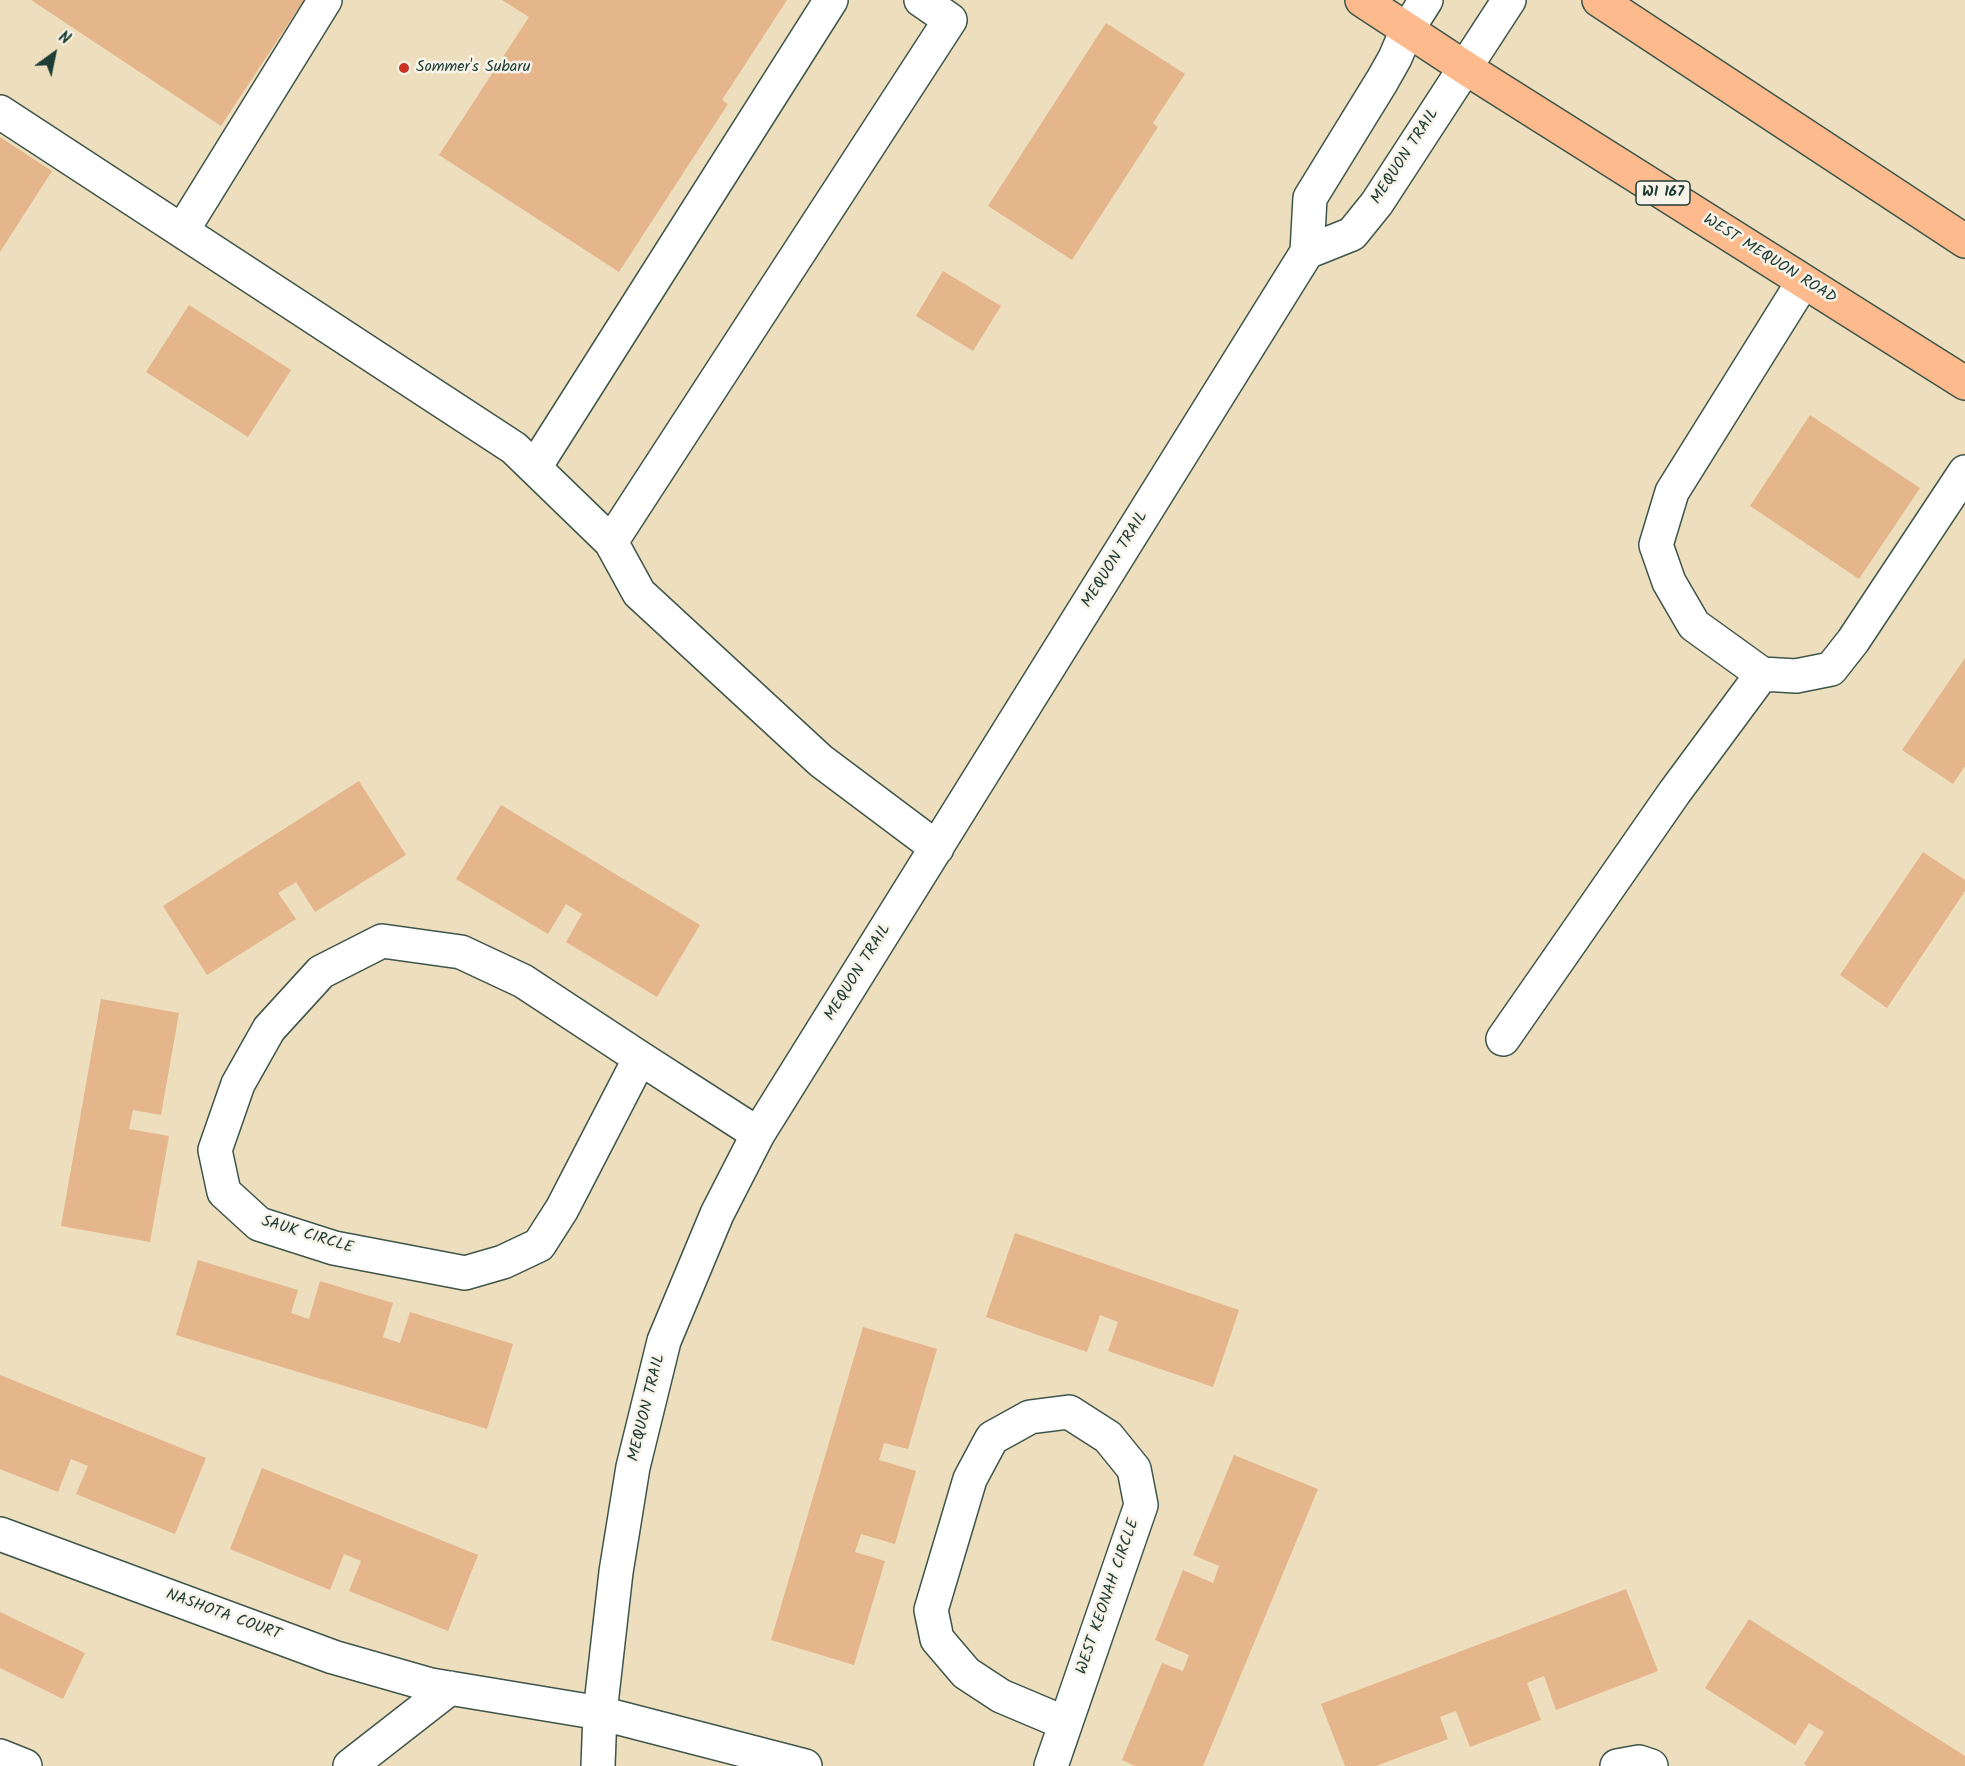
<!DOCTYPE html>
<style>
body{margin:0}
#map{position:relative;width:1965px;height:1766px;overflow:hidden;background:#eddfbe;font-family:Kalam,sans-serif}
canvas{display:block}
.north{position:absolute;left:24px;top:24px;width:60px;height:60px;-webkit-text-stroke:4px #f7f3e8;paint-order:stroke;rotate:33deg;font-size:16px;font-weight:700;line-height:24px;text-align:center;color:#1f3d34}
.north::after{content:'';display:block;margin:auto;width:21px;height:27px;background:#1f3d34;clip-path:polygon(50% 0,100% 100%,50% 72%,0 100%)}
</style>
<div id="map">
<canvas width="1965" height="1766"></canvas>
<div class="north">N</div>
</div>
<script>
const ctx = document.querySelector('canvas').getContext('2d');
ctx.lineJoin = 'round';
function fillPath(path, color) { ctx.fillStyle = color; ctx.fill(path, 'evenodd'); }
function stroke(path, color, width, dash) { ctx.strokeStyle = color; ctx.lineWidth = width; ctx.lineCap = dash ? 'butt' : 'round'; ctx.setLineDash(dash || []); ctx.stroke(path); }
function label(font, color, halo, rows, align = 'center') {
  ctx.font = font + ' Kalam,sans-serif'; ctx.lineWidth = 5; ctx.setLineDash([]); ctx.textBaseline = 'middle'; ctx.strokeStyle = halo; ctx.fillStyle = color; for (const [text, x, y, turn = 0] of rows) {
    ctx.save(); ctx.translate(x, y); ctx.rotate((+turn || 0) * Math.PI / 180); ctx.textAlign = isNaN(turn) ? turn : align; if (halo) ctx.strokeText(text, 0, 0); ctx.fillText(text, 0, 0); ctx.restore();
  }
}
const building = new Path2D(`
 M 31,0 L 304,0 L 221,126 Z
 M 502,0 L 787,0 L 722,100 L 728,104 L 619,272 L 439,155 L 529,17 Z
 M 1106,23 L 1185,74 L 1153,123 L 1158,127 L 1072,260 L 988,206 Z
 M 0,137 L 52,171 L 0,252 Z
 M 943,271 L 1001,306 L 973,351 L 916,316 Z
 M 189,305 L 291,370 L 248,437 L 146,372 Z
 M 1810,415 L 1920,488 L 1859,579 L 1750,506 Z
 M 1965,658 L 1965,766 L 1953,784 L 1902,750 Z
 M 359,781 L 406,855 L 315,912 L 296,882 L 278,893 L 296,919 L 207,975 L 163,906 Z
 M 501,805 L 700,925 L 657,997 L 566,942 L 582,914 L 566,904 L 548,934 L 456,879 Z
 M 1923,852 L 1965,880 L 1965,891 L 1887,1008 L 1840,975 Z
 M 101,999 L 179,1013 L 161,1115 L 133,1110 L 129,1129 L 169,1136 L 150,1242 L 61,1226 Z
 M 1015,1233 L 1239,1310 L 1213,1387 L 1108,1351 L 1118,1322 L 1100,1315 L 1087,1352 L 986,1317 Z
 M 198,1260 L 298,1290 L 291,1313 L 309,1319 L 320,1281 L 393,1303 L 383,1337 L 400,1343 L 410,1312 L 513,1344 L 487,1429 L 176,1335 Z
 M 863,1327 L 937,1349 L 908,1449 L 884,1443 L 879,1460 L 916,1471 L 895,1544 L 861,1534 L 855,1552 L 885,1561 L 854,1665 L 771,1640 Z
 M 0,1375 L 206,1458 L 175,1534 L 76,1494 L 88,1466 L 71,1459 L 58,1492 L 0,1469 Z
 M 1234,1455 L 1318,1489 L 1203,1766 L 1135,1766 L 1122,1760 L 1162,1663 L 1183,1671 L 1189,1655 L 1155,1640 L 1183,1570 L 1213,1583 L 1219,1566 L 1193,1555 Z
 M 262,1468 L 478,1555 L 448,1631 L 349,1591 L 361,1561 L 344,1554 L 330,1590 L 230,1549 Z
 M 1626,1589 L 1658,1671 L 1556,1710 L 1544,1676 L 1527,1683 L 1541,1720 L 1470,1747 L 1456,1711 L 1440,1717 L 1448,1739 L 1376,1766 L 1345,1766 L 1321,1704 Z
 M 0,1612 L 85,1653 L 63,1699 L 0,1668 Z
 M 1749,1619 L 1965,1756 L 1965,1766 L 1807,1766 L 1804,1764 L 1824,1732 L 1809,1723 L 1795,1745 L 1705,1688 Z`);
const minor = new Path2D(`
 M 921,0 L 950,20 L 611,542 L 639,593 L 821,761 L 937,848
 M 0,112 L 514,448 L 611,542
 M 182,231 L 325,0
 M 1307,252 L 1352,234 L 1377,203 L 1509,0
 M 535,467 L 831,0
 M 1762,674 L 1694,625 L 1669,582 L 1656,545 L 1672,492 L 1803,282
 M 1503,1039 L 1674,793 L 1762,674 L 1796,676 L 1831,669 L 1853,641 L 1965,472
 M 640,1058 L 562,1209 L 539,1245 L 503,1262 L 465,1273 L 334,1248 L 259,1224 L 224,1192 L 215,1150 L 238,1084 L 269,1029 L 321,972 L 382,941 L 461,952 L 523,981 L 640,1058 L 758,1134
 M 0,1534 L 333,1657 L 431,1685 L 600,1713 L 805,1766
 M 0,1756 L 25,1766
 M 350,1766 L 450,1688
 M 598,1766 L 600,1713 L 616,1572 L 633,1467 L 664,1341 L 717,1214 L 758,1134 L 1307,252 L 1310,198 L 1382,81 L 1395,58 L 1407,30 L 1426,0
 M 1051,1766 L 1141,1505 L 1134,1469 L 1108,1437 L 1069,1412 L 1030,1417 L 992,1438 L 970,1479 L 931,1610 L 937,1639 L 966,1673 L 1001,1696 L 1065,1723
 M 1617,1766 L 1639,1762 L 1651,1766`);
const major = new Path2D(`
 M 1362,0 L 1464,67 L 1965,383
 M 1599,0 L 1965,241`);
const markers = [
 [404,68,6,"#c8321e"]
];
const shields = [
 [1663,193,54]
];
const shieldNames = [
 ["WI 167",1663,193]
];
const poiNames = [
 ["Sommer's Subaru",416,68]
];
const streetNames = [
 ["MEQUON TRAIL",1406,157,-57],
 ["WEST MEQUON ROAD",1769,260,32],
 ["MEQUON TRAIL",1116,560,-58],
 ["MEQUON TRAIL",859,973,-58],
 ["SAUK CIRCLE",307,1236,17],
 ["MEQUON TRAIL",648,1408,-76],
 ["WEST KEONAH CIRCLE",1109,1597,-71],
 ["NASHOTA COURT",223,1616,20]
];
fillPath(building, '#e5b58b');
stroke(minor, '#3e5549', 36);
stroke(major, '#3e5549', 36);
stroke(minor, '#fff', 33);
stroke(major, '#fcba8d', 33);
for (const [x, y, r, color] of markers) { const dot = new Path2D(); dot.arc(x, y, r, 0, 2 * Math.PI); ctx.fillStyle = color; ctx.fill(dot); stroke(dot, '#f7f3e8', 2); }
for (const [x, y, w] of shields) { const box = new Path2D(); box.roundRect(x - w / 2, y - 12, w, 24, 4.5); ctx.fillStyle = '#f7f3e8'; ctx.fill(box); stroke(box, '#1f3d34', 1.5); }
label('bold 15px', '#1f3d34', null, shieldNames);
label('16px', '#1f3d34', '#f7f3e8', poiNames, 'left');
label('16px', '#1f3d34', '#f7f3e8', streetNames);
</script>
